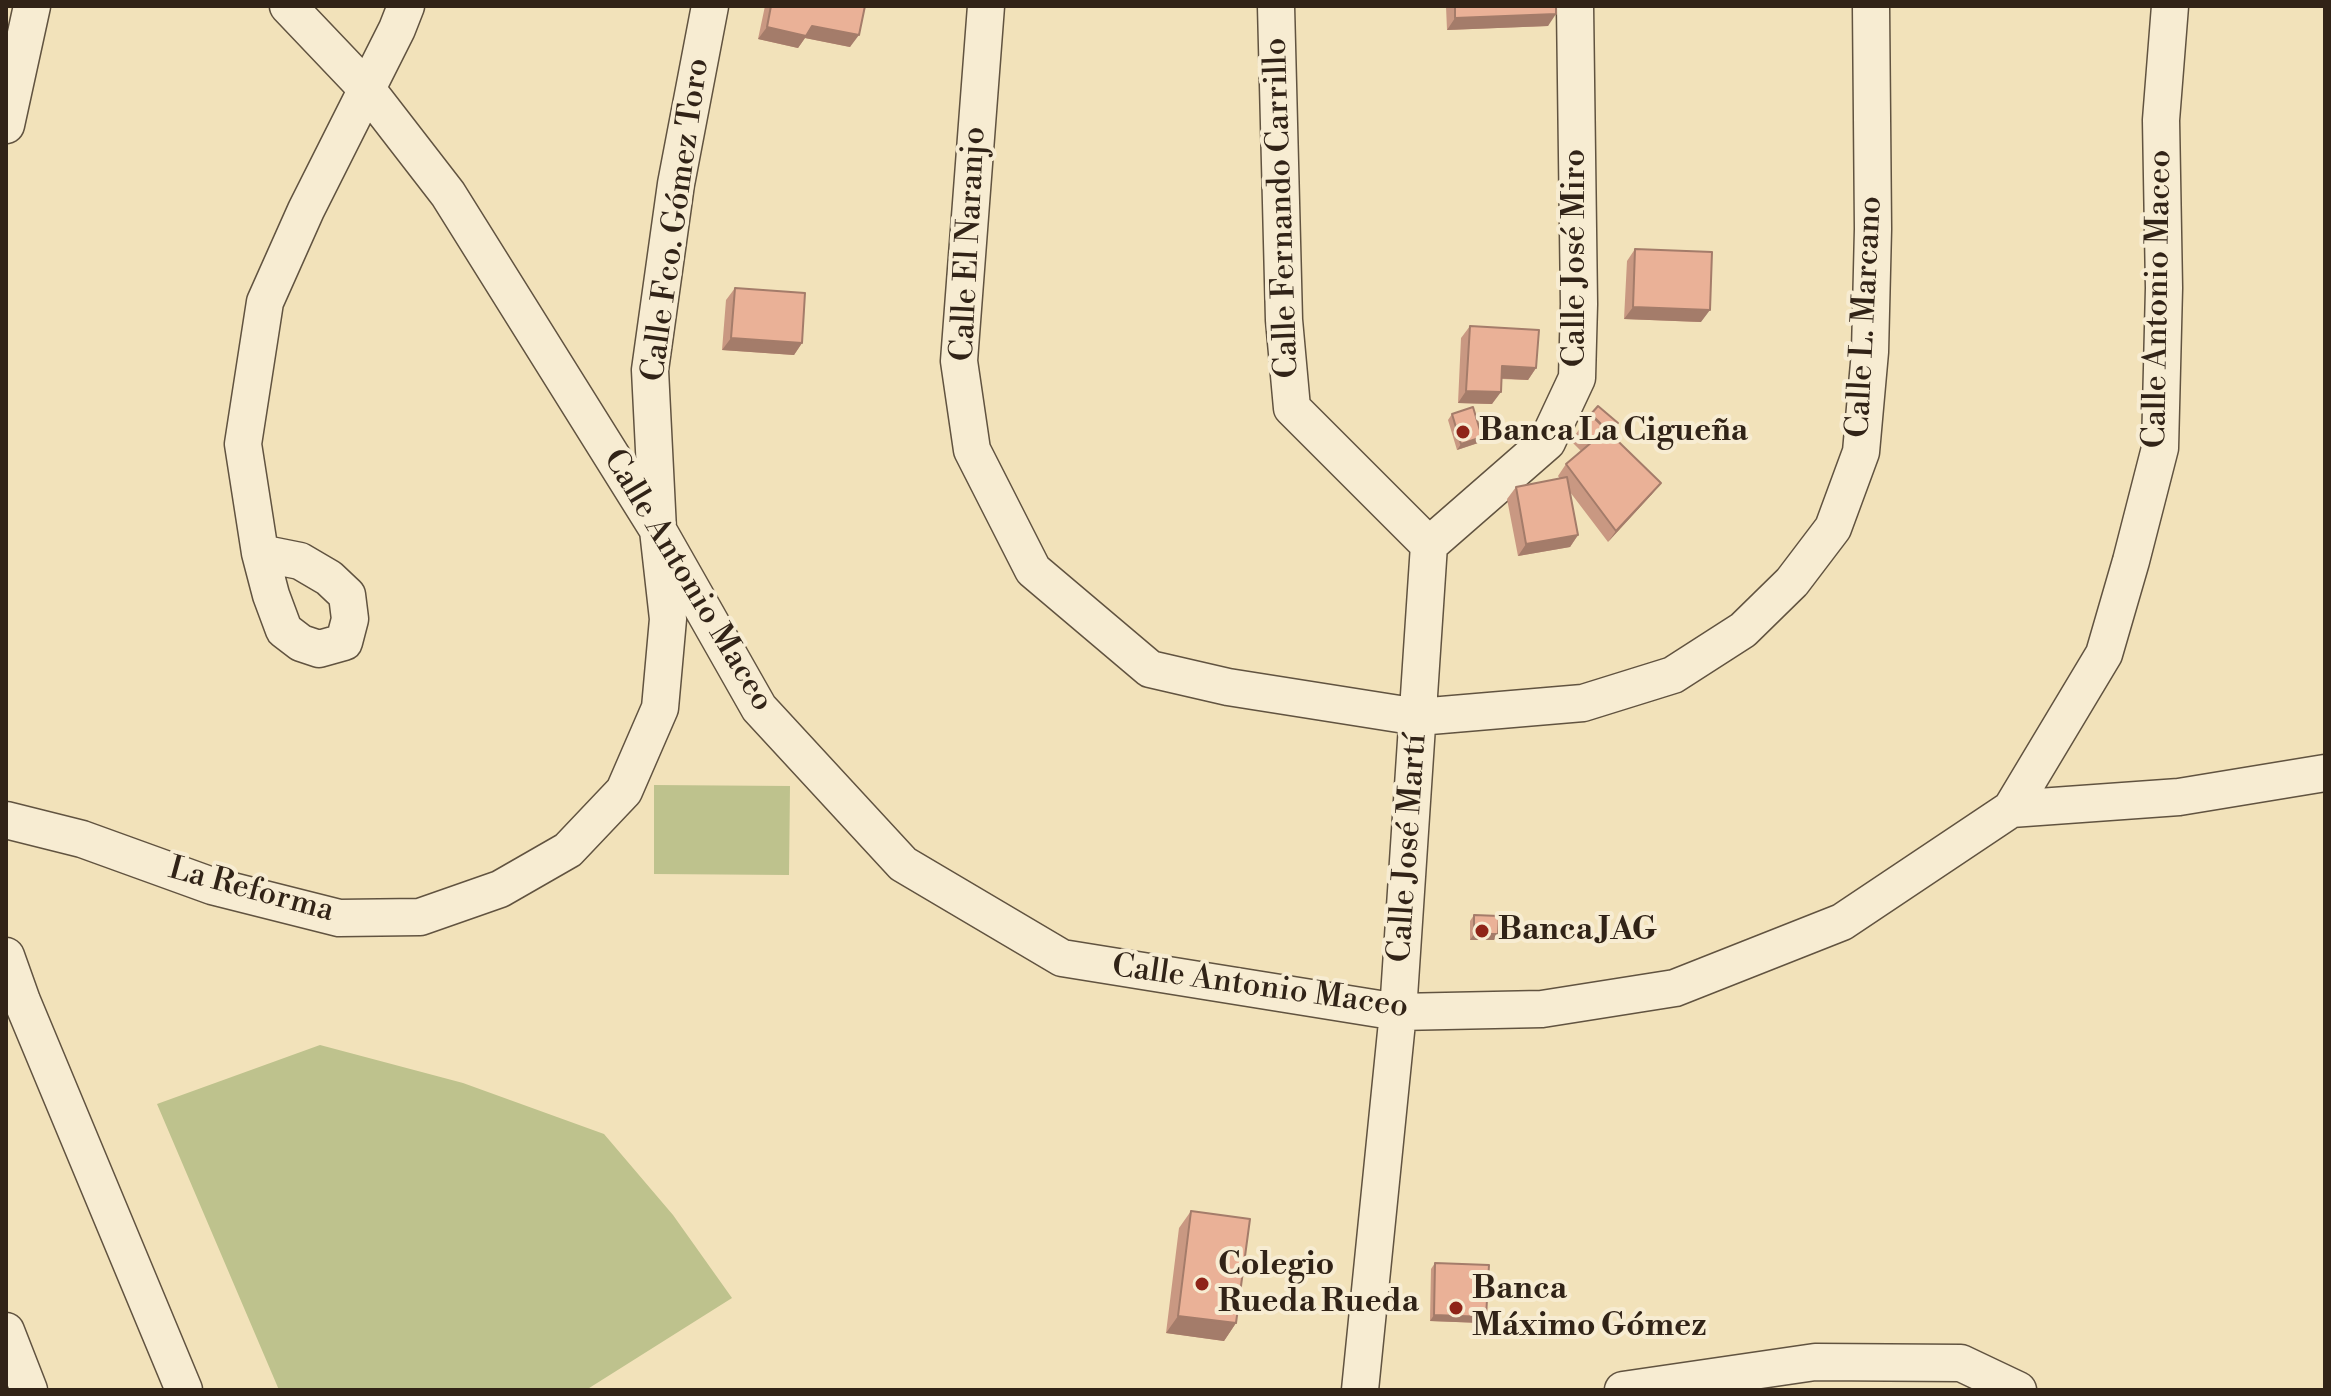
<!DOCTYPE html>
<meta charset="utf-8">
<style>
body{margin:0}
#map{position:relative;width:2331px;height:1396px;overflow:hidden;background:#f2e2ba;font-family:"Libre Bodoni",serif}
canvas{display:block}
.frame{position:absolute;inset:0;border:8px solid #312317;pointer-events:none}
</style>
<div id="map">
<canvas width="2331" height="1396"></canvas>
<div class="frame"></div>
</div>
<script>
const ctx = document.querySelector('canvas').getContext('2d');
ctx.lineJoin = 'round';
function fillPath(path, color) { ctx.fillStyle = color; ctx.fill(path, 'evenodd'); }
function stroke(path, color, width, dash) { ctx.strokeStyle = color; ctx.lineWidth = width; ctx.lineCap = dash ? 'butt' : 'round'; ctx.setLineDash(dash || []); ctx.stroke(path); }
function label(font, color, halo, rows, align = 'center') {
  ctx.font = font + ' "Libre Bodoni",serif'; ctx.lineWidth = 8; ctx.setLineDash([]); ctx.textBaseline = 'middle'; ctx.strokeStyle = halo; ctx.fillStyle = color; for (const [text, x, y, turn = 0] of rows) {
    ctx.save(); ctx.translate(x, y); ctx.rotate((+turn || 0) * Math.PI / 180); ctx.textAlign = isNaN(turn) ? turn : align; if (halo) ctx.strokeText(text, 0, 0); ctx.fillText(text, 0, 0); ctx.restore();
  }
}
const green = new Path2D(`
 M 654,785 L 790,786 L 789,875 L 654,874 Z
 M 320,1045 L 463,1083 L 604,1134 L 673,1215 L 732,1298 L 586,1390 L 279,1390 L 157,1104 Z`);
const minor = new Path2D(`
 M 288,6 L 366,88 L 448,194 L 658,530 L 759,708 L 903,864 L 1062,958 L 1398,1012 L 1542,1009 L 1675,988 L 1842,922 L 2011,809 L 2104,654 L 2131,561 L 2160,448 L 2164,288 L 2161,120 L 2170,6
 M 986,6 L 959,361 L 972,450 L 1033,570 L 1150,669 L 1228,687 L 1418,717 L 1583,703 L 1673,675 L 1743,630 L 1792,582 L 1833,528 L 1861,452 L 1870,352 L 1873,229 L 1871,6
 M 1276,6 L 1284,320 L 1292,408 L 1429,545
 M 6,125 L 32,6
 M 1429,545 L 1547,442 L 1577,378 L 1579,304 L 1575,6
 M 260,553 L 300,561 L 329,578 L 347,595 L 350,619 L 344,642 L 319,649 L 301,643 L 284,630 L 271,595 L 260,553 L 243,444 L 265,302 L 306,210 L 397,29 L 406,6
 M 2011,809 L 2179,797 L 2325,773
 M 6,820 L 82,839 L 212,886 L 339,918 L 420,917 L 500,889 L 568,850 L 624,791 L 660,708 L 668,619 L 658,530 L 650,370 L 676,184 L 710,6
 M 6,956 L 22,1001 L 184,1390
 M 6,1331 L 29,1390
 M 1360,1390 L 1398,1012 L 1429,545
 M 1623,1390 L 1815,1362 L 1961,1363 L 2018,1390`);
const wall = new Path2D(`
 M 765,6 L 865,6 L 850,47 L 805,38 L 798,48 L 758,39 Z
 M 1446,6 L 1556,6 L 1548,26 L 1447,30 Z
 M 1635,249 L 1701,322 L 1624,319 L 1627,261 Z
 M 735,288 L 802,343 L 794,355 L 722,350 L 726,300 Z
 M 1470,326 L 1536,368 L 1528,380 L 1501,379 L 1492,404 L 1458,403 L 1461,338 Z
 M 1452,414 L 1482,437 L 1478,443 L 1457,450 L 1448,420 Z
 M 1590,414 L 1610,433 L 1652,494 L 1608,542 L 1570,492 L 1578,535 L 1570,547 L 1518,556 L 1507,499 L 1516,487 L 1560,479 L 1558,476 L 1566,464 L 1581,451 L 1571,441 Z
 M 1474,915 L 1498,934 L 1494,940 L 1470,940 L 1470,921 Z
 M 1191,1211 L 1236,1323 L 1224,1341 L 1166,1333 L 1179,1228 Z
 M 1435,1263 L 1486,1317 L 1482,1323 L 1430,1321 L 1431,1269 Z`);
const shadedWall = new Path2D(`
 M 1556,14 L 1548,26 L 1447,30 L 1455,18 Z
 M 812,26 L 859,35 L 850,47 L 805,38 L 798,48 L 758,39 L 767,27 Z
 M 1633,307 L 1710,310 L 1701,322 L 1624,319 Z
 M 731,338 L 802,343 L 794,355 L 722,350 Z
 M 1502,366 L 1536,368 L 1528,380 L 1494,378 Z
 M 1466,391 L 1501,392 L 1492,404 L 1458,403 Z
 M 1482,437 L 1478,443 L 1457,450 L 1461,444 Z
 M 1661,483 L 1652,494 L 1608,542 L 1616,531 Z
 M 1578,535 L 1570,547 L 1518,556 L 1526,544 Z
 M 1474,934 L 1498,934 L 1494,940 L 1470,940 Z
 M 1434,1315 L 1486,1317 L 1482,1323 L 1430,1321 Z
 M 1178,1316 L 1236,1323 L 1224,1341 L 1166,1333 Z`);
const building = new Path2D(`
 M 771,6 L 865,6 L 859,35 L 812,26 L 806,36 L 767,27 Z
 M 1455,6 L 1556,6 L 1556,14 L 1455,18 Z
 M 1635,249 L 1712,252 L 1710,310 L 1633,307 Z
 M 735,288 L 805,293 L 802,343 L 731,338 Z
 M 1470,326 L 1539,330 L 1536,368 L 1502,366 L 1501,392 L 1466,391 Z
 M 1598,406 L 1618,423 L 1610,433 L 1591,414 Z
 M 1473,407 L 1482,437 L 1461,444 L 1452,414 Z
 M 1590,414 L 1661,483 L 1616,531 L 1566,464 L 1592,442 L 1580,430 Z
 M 1567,477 L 1578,535 L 1526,544 L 1516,487 Z
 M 1474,915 L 1499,916 L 1498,934 L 1474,934 Z
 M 1191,1211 L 1250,1219 L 1236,1323 L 1178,1316 Z
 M 1435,1263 L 1489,1265 L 1486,1317 L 1434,1315 Z`);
const markers = [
 [1463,432,8,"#8f2418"],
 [1482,931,8,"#8f2418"],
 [1202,1284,8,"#8f2418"],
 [1456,1308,8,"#8f2418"]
];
const streetNames = [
 ["Calle Fernando Carrillo",1283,208,-92],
 ["Calle Fco. Gómez Toro",677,220,-82],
 ["Calle El Naranjo",970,244,-87],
 ["Calle José Miro",1576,258,-90],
 ["Calle Antonio Maceo",2159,299,-89],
 ["Calle L. Marcano",1866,317,-87],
 ["Calle Antonio Maceo",687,581,59],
 ["Calle José Martí",1409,848,-86],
 ["La Reforma",251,891,15],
 ["Calle Antonio Maceo",1260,988,8]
];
const poiNames = [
 ["Banca La Cigueña",1479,432],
 ["Banca JAG",1498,931],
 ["Colegio",1218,1266],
 ["Rueda Rueda",1218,1303],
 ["Banca",1472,1290],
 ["Máximo Gómez",1472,1327]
];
fillPath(green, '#bec28d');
stroke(minor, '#615340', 39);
stroke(minor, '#f7ecd2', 36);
fillPath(wall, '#c99882');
fillPath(shadedWall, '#a47c6a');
fillPath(building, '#eab197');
stroke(building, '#a47c6a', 2);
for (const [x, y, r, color] of markers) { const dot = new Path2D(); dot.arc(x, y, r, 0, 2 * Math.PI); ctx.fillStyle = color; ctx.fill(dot); stroke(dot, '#f7ecd2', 3); }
label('32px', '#312317', '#f7ecd2', streetNames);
label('bold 32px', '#312317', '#f7ecd2', poiNames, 'left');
</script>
